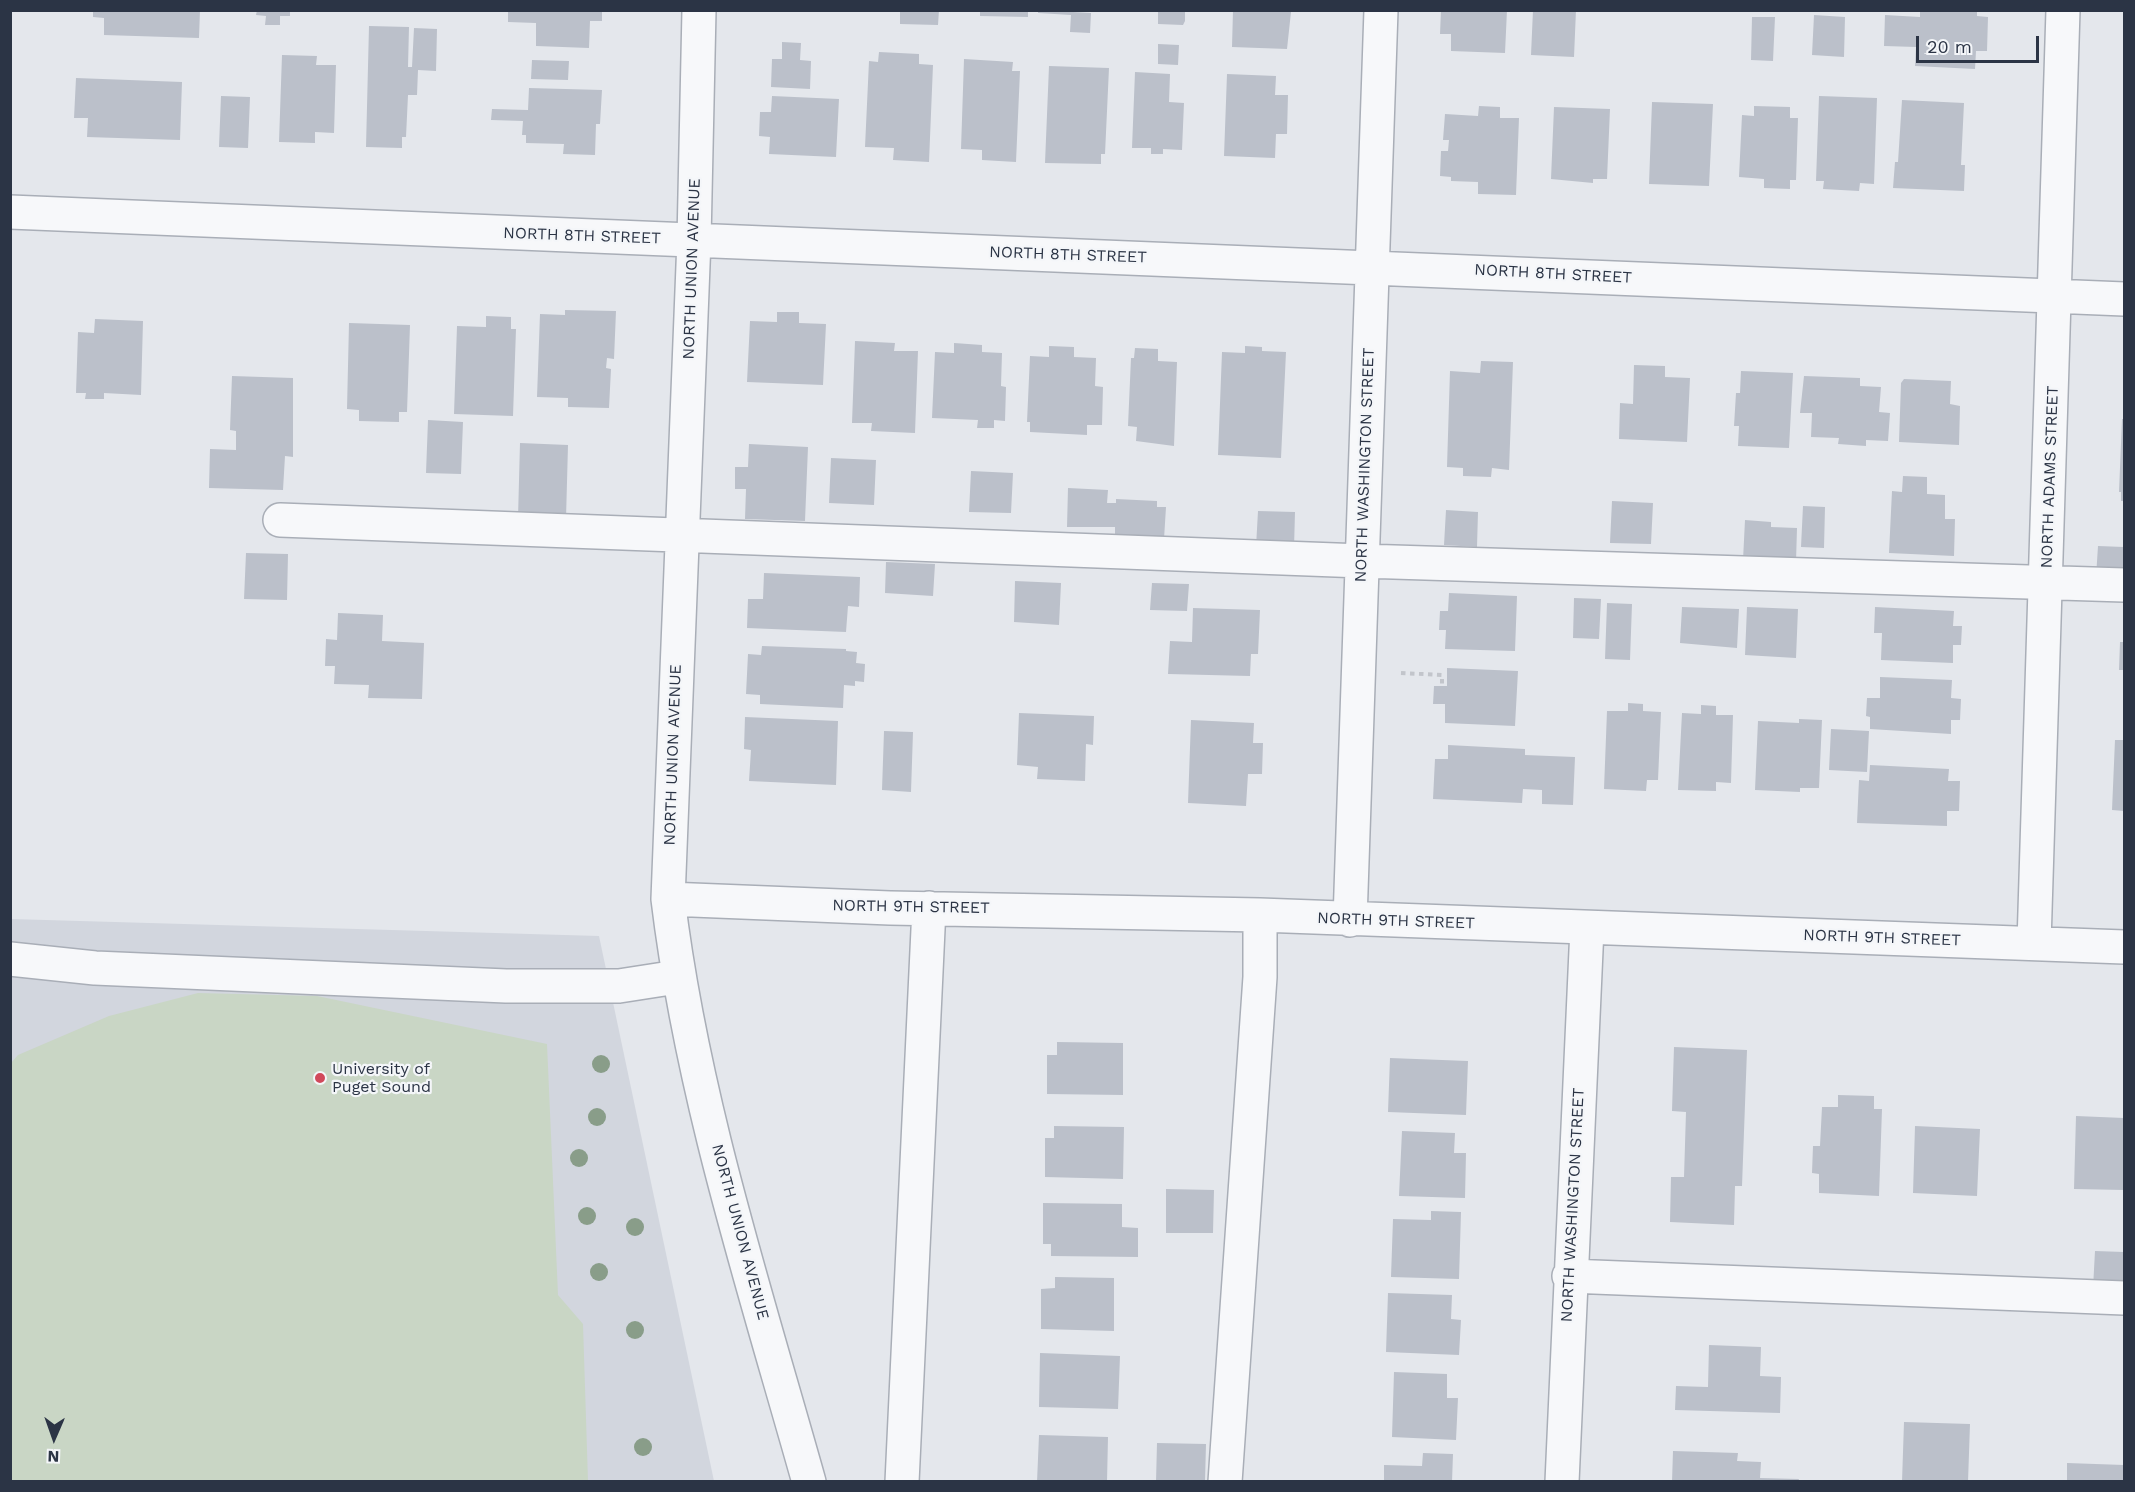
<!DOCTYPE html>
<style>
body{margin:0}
#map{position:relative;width:2135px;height:1492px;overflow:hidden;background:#e4e7ec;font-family:"Work Sans",sans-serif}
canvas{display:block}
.frame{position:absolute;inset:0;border:12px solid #2b3445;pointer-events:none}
.north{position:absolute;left:24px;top:1408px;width:60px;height:60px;-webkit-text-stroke:4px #f4f6f9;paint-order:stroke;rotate:182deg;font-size:16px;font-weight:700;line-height:24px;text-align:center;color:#2b3445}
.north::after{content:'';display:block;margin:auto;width:21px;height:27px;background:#2b3445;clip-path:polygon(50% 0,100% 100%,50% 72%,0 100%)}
.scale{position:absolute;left:1916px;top:36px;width:123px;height:27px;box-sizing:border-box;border:3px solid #2b3445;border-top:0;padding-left:8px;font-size:18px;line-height:21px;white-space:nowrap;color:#2b3445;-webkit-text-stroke:4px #f4f6f9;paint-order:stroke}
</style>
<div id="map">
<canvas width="2135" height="1492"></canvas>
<div class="frame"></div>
<div class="north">N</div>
<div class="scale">20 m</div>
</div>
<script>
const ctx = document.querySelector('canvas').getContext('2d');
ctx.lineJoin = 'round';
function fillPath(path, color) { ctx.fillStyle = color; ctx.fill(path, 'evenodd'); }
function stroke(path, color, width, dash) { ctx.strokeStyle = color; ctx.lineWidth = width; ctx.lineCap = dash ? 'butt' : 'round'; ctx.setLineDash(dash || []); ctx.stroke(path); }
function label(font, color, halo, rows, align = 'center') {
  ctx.font = font + ' "Work Sans",sans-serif'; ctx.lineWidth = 4.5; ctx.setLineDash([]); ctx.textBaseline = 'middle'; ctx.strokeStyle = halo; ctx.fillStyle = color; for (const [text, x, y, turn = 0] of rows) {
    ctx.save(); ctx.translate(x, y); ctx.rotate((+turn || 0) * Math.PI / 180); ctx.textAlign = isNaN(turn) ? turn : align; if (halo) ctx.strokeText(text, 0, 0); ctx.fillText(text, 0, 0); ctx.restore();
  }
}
const built = new Path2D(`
 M 11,919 L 599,936 L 714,1481 L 11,1482 Z`);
const green = new Path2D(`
 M 198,993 L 317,996 L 547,1044 L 558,1295 L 583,1324 L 588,1481 L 11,1481 L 11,1063 L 18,1055 L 109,1016 Z`);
const building = new Path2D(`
 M 93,10 L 200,10 L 199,38 L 104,35 L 104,18 L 93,17 Z
 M 257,10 L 290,10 L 290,16 L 280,16 L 280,25 L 265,25 L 266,16 L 256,15 Z
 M 508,10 L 602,10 L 602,21 L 590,21 L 589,48 L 536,46 L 536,23 L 508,22 Z
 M 900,10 L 939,10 L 938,25 L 900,24 Z
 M 980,10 L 1028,10 L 1028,17 L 980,16 Z
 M 1038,10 L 1091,13 L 1090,33 L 1070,32 L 1071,15 L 1038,13 Z
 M 1158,10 L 1185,10 L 1185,21 L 1183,25 L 1158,24 Z
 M 1233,10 L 1291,12 L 1287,49 L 1232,47 Z
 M 1441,10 L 1507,10 L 1505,53 L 1451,51 L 1451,34 L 1440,34 Z
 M 1533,10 L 1576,10 L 1574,57 L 1531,55 Z
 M 1920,10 L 1977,10 L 1977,16 L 1988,17 L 1987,51 L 1976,51 L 1975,69 L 1915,66 L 1916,47 L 1884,46 L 1885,15 L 1920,17 Z
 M 1814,15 L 1845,17 L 1844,57 L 1812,55 Z
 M 1752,17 L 1775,17 L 1773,61 L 1751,60 Z
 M 369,26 L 409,27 L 408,67 L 412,67 L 414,28 L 437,29 L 436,71 L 418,70 L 417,95 L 408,95 L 406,137 L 402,137 L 402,148 L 366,147 Z
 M 782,42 L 801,43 L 800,60 L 811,61 L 810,89 L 771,87 L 772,59 L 782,59 Z
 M 1158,44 L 1179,45 L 1178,65 L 1158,64 Z
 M 879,52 L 919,54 L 919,64 L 933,65 L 929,162 L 893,160 L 894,148 L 865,147 L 869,61 L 878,62 Z
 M 282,55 L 317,56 L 316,65 L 336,65 L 334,133 L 315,132 L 315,143 L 279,142 Z
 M 964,59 L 1013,62 L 1012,71 L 1020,71 L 1016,162 L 982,160 L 982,150 L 961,149 Z
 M 532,60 L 569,61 L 568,80 L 531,79 Z
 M 1049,66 L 1109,68 L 1105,154 L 1101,154 L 1101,164 L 1045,163 Z
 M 1135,72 L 1170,74 L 1169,102 L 1184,103 L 1182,150 L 1163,149 L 1163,154 L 1151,154 L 1151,148 L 1132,148 Z
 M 1227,74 L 1276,76 L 1275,95 L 1288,95 L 1287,134 L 1276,134 L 1275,158 L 1224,156 Z
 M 76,78 L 182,82 L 180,140 L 87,137 L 88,118 L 74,118 Z
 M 529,88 L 602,90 L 600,124 L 596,124 L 595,155 L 563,154 L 564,144 L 526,143 L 526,135 L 522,135 L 523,121 L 491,120 L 492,109 L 528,110 Z
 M 221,96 L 250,97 L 248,148 L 219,147 Z
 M 772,96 L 839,99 L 836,157 L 769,154 L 770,137 L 759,136 L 760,112 L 771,112 Z
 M 1819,96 L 1877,98 L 1874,184 L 1860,183 L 1859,191 L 1823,189 L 1824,181 L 1816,181 Z
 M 1902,100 L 1964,103 L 1961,165 L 1965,165 L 1964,191 L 1893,188 L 1895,162 L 1898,162 Z
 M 1652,102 L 1713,104 L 1709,186 L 1649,184 Z
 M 1479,106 L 1500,107 L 1500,118 L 1519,118 L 1516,195 L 1478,194 L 1478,182 L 1451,181 L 1451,177 L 1440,176 L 1441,151 L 1448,151 L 1449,140 L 1443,140 L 1445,114 L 1478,116 Z
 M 1754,106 L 1790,107 L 1790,118 L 1798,118 L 1796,180 L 1790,180 L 1790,189 L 1764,188 L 1764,179 L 1739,177 L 1742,115 L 1754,116 Z
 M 1554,107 L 1610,109 L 1607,179 L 1593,179 L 1593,183 L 1551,179 Z
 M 565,310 L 616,311 L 614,359 L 607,358 L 606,368 L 611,369 L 609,408 L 568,407 L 568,398 L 537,397 L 540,314 L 565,315 Z
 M 777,312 L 799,312 L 799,323 L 826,324 L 823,385 L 747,382 L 750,321 L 777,322 Z
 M 486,316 L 511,317 L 511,329 L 516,329 L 513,416 L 454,414 L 457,326 L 486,327 Z
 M 95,319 L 143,321 L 141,395 L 104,393 L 104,399 L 85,399 L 86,393 L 76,393 L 78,332 L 94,333 Z
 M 349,323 L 410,325 L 407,412 L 399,412 L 399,422 L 359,421 L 359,410 L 347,409 Z
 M 855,341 L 895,343 L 894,351 L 918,351 L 915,433 L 871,431 L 872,423 L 852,423 Z
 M 954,343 L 982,345 L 982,352 L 1002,353 L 1001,386 L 1006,387 L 1005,421 L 994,420 L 994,428 L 977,428 L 978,420 L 932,418 L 935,352 L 954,353 Z
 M 1049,346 L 1074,347 L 1074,357 L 1096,358 L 1095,386 L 1103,387 L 1102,425 L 1087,425 L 1087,435 L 1030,432 L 1030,422 L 1027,422 L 1030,356 L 1049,357 Z
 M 1245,346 L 1262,347 L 1262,351 L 1286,352 L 1281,458 L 1218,455 L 1222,352 L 1245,353 Z
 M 1135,348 L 1158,349 L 1158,361 L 1177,362 L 1174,446 L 1136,441 L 1137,427 L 1128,426 L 1131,358 L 1134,358 Z
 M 1481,361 L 1513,362 L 1509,470 L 1492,468 L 1491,477 L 1463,476 L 1463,468 L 1447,467 L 1450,371 L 1480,373 Z
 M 1634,365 L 1665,366 L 1665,377 L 1690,378 L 1687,442 L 1619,439 L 1620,403 L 1633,404 Z
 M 1741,371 L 1793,373 L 1789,448 L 1738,446 L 1739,426 L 1734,426 L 1736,393 L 1740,393 Z
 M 232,376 L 293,378 L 293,457 L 285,456 L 283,490 L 209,488 L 210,449 L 236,450 L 236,431 L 230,430 Z
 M 1804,376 L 1860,378 L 1860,386 L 1881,387 L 1879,412 L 1890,413 L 1888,441 L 1866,440 L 1866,446 L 1838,444 L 1839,438 L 1811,437 L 1812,413 L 1800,413 Z
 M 1904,379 L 1951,381 L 1950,404 L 1960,406 L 1959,445 L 1899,442 L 1901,383 Z
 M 2122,419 L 2124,419 L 2124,501 L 2121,501 L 2121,492 L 2119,492 Z
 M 428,420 L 463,422 L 461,474 L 426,473 Z
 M 520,443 L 568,445 L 566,519 L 518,518 Z
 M 749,444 L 808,447 L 805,521 L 745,519 L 746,489 L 735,489 L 735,467 L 748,467 Z
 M 831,458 L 876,460 L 874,505 L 829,503 Z
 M 971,471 L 1013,473 L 1011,513 L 969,512 Z
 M 1903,476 L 1927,477 L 1927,494 L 1945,495 L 1945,519 L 1955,519 L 1954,556 L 1889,553 L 1892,491 L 1902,492 Z
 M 1068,488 L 1108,490 L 1107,503 L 1116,503 L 1116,499 L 1157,501 L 1157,507 L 1166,507 L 1164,539 L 1115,541 L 1115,527 L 1067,527 Z
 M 1612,501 L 1653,503 L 1651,544 L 1610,543 Z
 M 1803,506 L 1825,507 L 1824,548 L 1801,547 Z
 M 1446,510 L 1478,512 L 1477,547 L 1444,545 Z
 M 1258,511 L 1295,512 L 1294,548 L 1256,547 Z
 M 1745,520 L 1771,522 L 1771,527 L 1797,528 L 1796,562 L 1743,560 Z
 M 2098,546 L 2124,547 L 2124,578 L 2096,577 Z
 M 246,553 L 288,554 L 287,600 L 244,599 Z
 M 886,562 L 935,564 L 933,596 L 885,593 Z
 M 764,573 L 860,577 L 859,607 L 848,606 L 846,632 L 747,628 L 748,599 L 763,599 Z
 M 1015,581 L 1061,583 L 1059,625 L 1014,622 Z
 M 1152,583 L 1189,584 L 1187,611 L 1150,610 Z
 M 1449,593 L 1517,596 L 1515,651 L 1445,649 L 1446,630 L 1439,630 L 1440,611 L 1448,611 Z
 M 1574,598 L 1601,599 L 1599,639 L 1573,638 Z
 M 1607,603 L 1632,604 L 1630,660 L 1605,659 Z
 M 1682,607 L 1739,609 L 1737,648 L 1680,643 Z
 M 1747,607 L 1798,609 L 1796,658 L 1745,655 Z
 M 1875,607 L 1954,611 L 1953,626 L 1962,626 L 1961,645 L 1953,645 L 1953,663 L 1881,660 L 1882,633 L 1874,633 Z
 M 1193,608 L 1260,610 L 1258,654 L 1251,654 L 1250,676 L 1168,674 L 1170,641 L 1192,642 Z
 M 338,613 L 383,615 L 382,641 L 424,643 L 422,699 L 368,698 L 369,685 L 334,684 L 335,666 L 325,666 L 326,639 L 337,640 Z
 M 2120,642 L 2124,642 L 2124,670 L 2119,670 Z
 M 762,646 L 846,649 L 846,651 L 857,652 L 856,663 L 865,664 L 864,682 L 855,681 L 855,686 L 844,685 L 843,708 L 760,704 L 760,695 L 746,694 L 748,654 L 761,655 Z
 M 1447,668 L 1518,671 L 1515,726 L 1445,723 L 1445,704 L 1433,704 L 1434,686 L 1447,686 Z
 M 1880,677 L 1952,680 L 1951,698 L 1961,699 L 1960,720 L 1951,720 L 1951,734 L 1870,729 L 1870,717 L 1866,716 L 1867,698 L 1880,698 Z
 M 1628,703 L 1643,704 L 1643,711 L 1661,712 L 1658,780 L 1647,780 L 1646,791 L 1604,789 L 1607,711 L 1628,711 Z
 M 1701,705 L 1716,706 L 1716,715 L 1733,715 L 1731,783 L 1716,782 L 1716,791 L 1678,790 L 1682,713 L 1701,714 Z
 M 1019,713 L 1094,716 L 1093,745 L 1086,744 L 1085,781 L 1037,779 L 1038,767 L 1017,765 Z
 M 745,717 L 838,721 L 836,785 L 749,781 L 751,750 L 744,749 Z
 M 1799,719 L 1822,720 L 1819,788 L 1800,788 L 1800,792 L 1755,790 L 1758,721 L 1799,723 Z
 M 1191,720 L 1254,723 L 1253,743 L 1263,743 L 1262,774 L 1248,774 L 1246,806 L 1188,803 Z
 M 1831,729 L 1869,731 L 1867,772 L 1829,770 Z
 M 884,731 L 913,732 L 911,792 L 882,790 Z
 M 2115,740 L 2124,740 L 2124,811 L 2112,810 Z
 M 1448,745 L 1525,749 L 1525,755 L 1575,757 L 1573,805 L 1542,804 L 1542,790 L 1523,789 L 1522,803 L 1433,799 L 1435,759 L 1448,759 Z
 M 1870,765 L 1949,769 L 1948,781 L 1960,781 L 1959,811 L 1947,811 L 1947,826 L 1857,823 L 1859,780 L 1869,781 Z
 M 1057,1042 L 1123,1043 L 1123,1095 L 1047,1094 L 1047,1055 L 1057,1055 Z
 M 1674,1047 L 1747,1050 L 1742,1186 L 1735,1186 L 1734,1225 L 1670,1222 L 1671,1177 L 1684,1177 L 1686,1112 L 1672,1111 Z
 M 1390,1058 L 1468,1061 L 1466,1115 L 1388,1112 Z
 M 1838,1095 L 1874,1096 L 1874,1109 L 1882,1109 L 1879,1196 L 1819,1193 L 1819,1174 L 1812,1173 L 1813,1146 L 1820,1146 L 1822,1107 L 1838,1107 Z
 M 2076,1116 L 2124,1118 L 2124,1190 L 2074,1189 Z
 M 1054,1126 L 1124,1127 L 1123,1179 L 1045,1177 L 1045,1138 L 1054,1138 Z
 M 1915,1126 L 1980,1129 L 1977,1196 L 1913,1193 Z
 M 1402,1131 L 1455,1133 L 1454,1153 L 1466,1153 L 1465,1198 L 1399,1196 Z
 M 1166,1189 L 1214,1190 L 1213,1233 L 1166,1233 Z
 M 1043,1203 L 1122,1204 L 1122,1227 L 1138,1228 L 1138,1257 L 1051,1256 L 1051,1244 L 1043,1244 Z
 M 1431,1211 L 1461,1212 L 1459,1279 L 1391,1277 L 1393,1219 L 1431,1220 Z
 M 2095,1251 L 2124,1252 L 2124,1289 L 2093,1288 Z
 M 1055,1277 L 1114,1278 L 1114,1331 L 1041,1329 L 1041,1289 L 1055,1288 Z
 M 1388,1293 L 1452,1295 L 1451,1319 L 1461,1320 L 1459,1355 L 1386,1352 Z
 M 1709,1345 L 1761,1347 L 1760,1376 L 1781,1377 L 1780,1413 L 1675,1410 L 1676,1386 L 1708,1387 Z
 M 1040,1353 L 1120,1356 L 1118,1409 L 1039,1407 Z
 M 1394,1372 L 1447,1374 L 1447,1398 L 1458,1398 L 1456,1440 L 1392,1437 Z
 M 1904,1422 L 1970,1424 L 1968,1482 L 1902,1482 Z
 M 1039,1435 L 1108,1437 L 1107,1482 L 1037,1482 Z
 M 1157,1443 L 1206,1444 L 1205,1482 L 1156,1482 Z
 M 1673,1451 L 1738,1453 L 1737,1461 L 1761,1462 L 1760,1478 L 1799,1479 L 1798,1482 L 1672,1482 Z
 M 1423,1453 L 1453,1454 L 1452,1482 L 1384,1482 L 1384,1465 L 1422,1466 Z
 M 2067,1463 L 2124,1465 L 2124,1482 L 2067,1482 Z`);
const path = new Path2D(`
 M 1401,673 L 1442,675 L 1442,686`);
const minor = new Path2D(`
 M 699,10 L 694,240 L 668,899 C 692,1097 755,1290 809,1482
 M 10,212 L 2124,299
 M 280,520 L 1362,561 L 2124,585
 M 668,899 L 890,908 L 1260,915 L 2124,947
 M 1350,920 L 1381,10
 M 2034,943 L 2063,10
 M 10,959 L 95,968 L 506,986 L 619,986 L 677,977
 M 1569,1276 L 2124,1298
 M 902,1482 L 929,908
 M 1225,1482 L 1260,977 L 1260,915
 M 1562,1482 L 1587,928`);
const trees = [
 [601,1064],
 [597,1117],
 [579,1158],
 [587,1216],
 [635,1227],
 [599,1272],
 [635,1330],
 [643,1447]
];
const markers = [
 [320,1078,6,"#d1495b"]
];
const streetNames = [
 ["NORTH 8TH STREET",582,236,2],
 ["NORTH 8TH STREET",1068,255,2],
 ["NORTH UNION AVENUE",692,269,-88],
 ["NORTH 8TH STREET",1553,274,3],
 ["NORTH WASHINGTON STREET",1365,465,-88],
 ["NORTH ADAMS STREET",2050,477,-88],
 ["NORTH UNION AVENUE",673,755,-88],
 ["NORTH 9TH STREET",911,907,1],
 ["NORTH 9TH STREET",1396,921,2],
 ["NORTH 9TH STREET",1882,938,2],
 ["NORTH WASHINGTON STREET",1573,1205,-87],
 ["NORTH UNION AVENUE",740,1232,75]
];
const poiNames = [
 ["University of",332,1069],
 ["Puget Sound",332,1087]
];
fillPath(built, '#d2d6de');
fillPath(green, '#c9d6c5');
fillPath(building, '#bbc0ca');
stroke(minor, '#a9aeb7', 36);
stroke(path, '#c2c5cb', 4, [4.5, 4.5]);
stroke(minor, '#f7f8fa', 33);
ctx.fillStyle = '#899d89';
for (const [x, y] of trees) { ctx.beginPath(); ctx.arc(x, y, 9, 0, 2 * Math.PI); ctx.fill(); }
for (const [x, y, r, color] of markers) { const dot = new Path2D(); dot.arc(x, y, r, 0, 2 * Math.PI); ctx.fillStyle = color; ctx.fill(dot); stroke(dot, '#f4f6f9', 2); }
label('16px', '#2b3445', '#f4f6f9', streetNames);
label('16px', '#2b3445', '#f4f6f9', poiNames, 'left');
</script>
